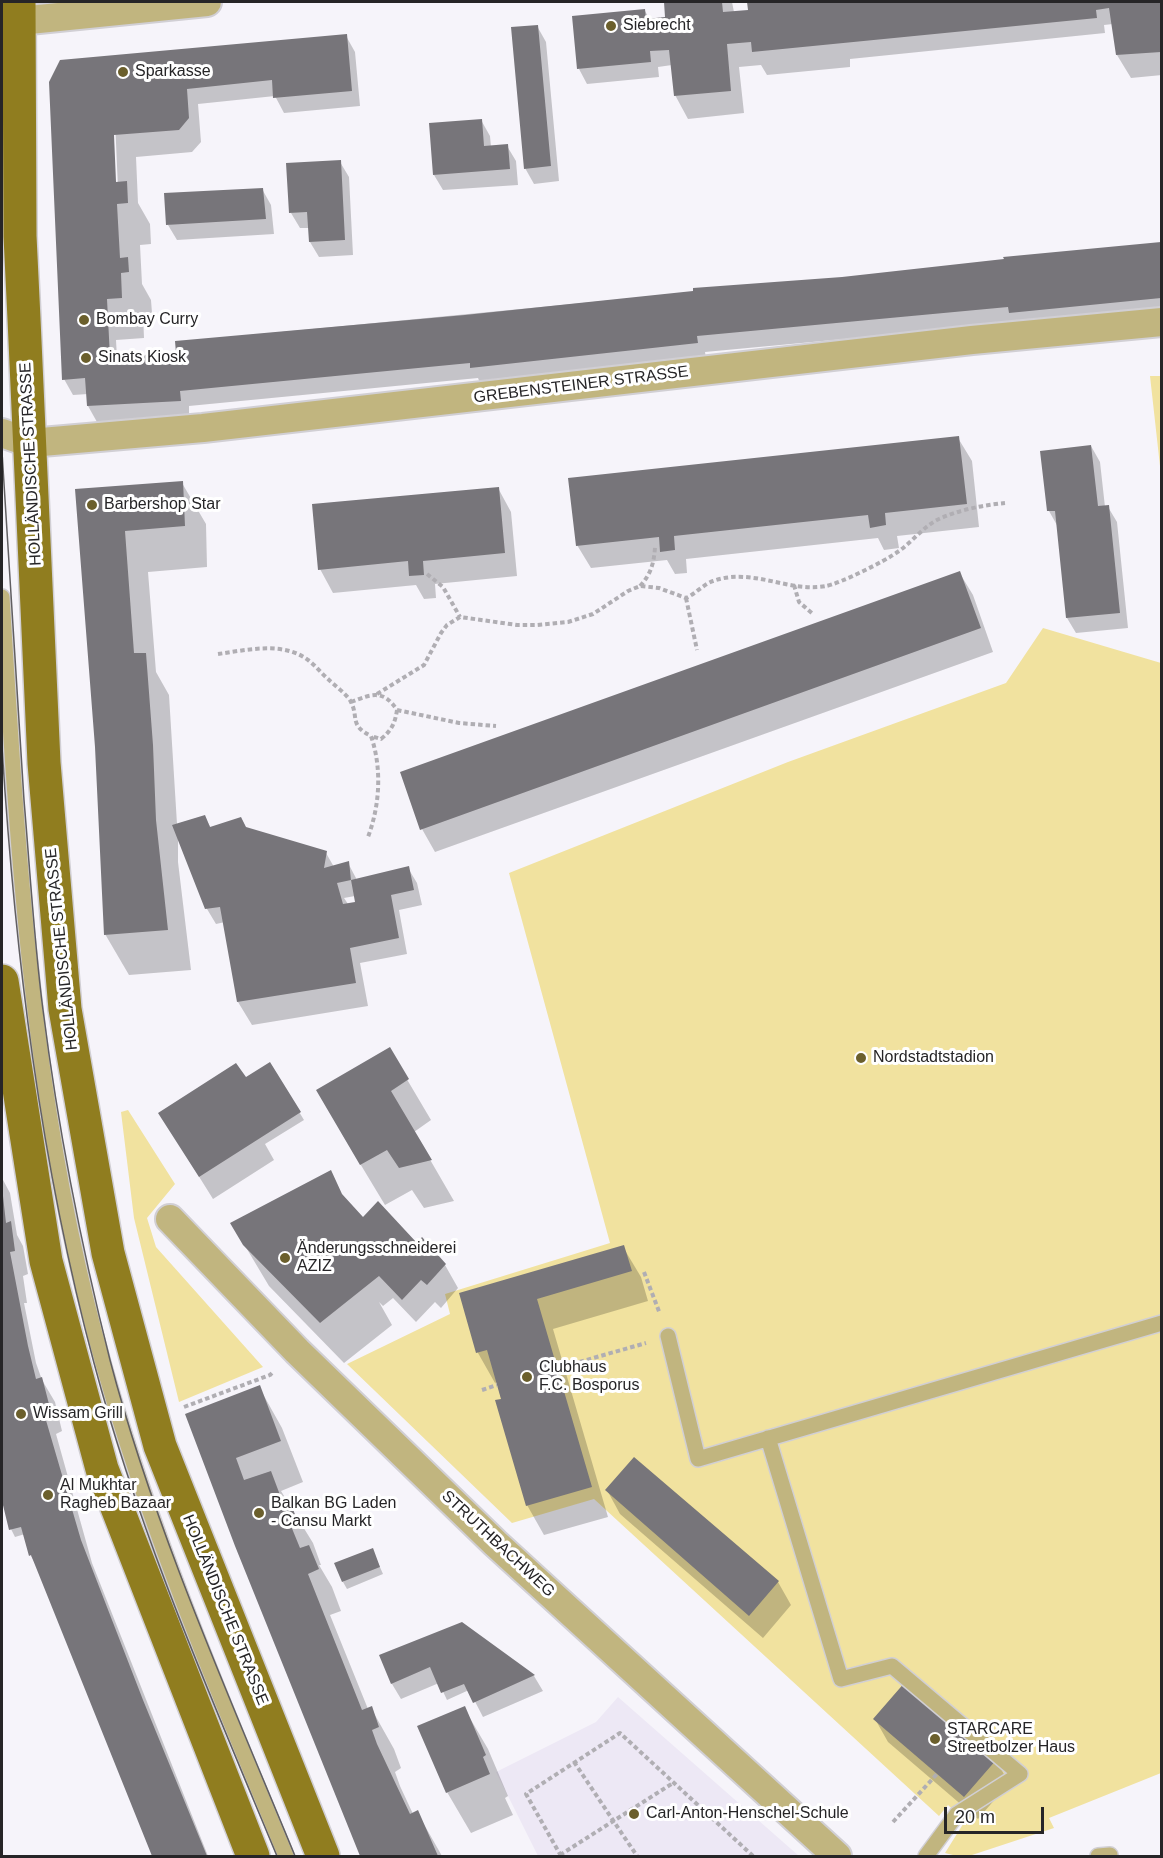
<!DOCTYPE html>
<meta charset="utf-8">
<style>
body{margin:0}
#map{position:relative;width:1163px;height:1858px;overflow:hidden;background:#f6f4fa;font-family:Helvetica,sans-serif}
canvas{display:block}
.frame{position:absolute;inset:0;border:3px solid #262527;pointer-events:none}
.scale{position:absolute;left:944px;top:1807px;width:100px;height:27px;box-sizing:border-box;border:3px solid #262527;border-top:0;padding-left:8px;font-size:18px;line-height:21px;white-space:nowrap;color:#262527;-webkit-text-stroke:4px #fff;paint-order:stroke}
</style>
<div id="map">
<canvas width="1163" height="1858"></canvas>
<div class="frame"></div>
<div class="scale">20 m</div>
</div>
<script>
const ctx = document.querySelector('canvas').getContext('2d');
ctx.lineJoin = 'round';
function fillPath(path, color) { ctx.fillStyle = color; ctx.fill(path, 'evenodd'); }
function stroke(path, color, width, dash) { ctx.strokeStyle = color; ctx.lineWidth = width; ctx.lineCap = dash ? 'butt' : 'round'; ctx.setLineDash(dash || []); ctx.stroke(path); }
function label(font, color, halo, rows, align = 'center') {
  ctx.font = font + ' Helvetica,sans-serif'; ctx.lineWidth = 6; ctx.setLineDash([]); ctx.textBaseline = 'middle'; ctx.strokeStyle = halo; ctx.fillStyle = color; for (const [text, x, y, turn = 0] of rows) {
    ctx.save(); ctx.translate(x, y); ctx.rotate((+turn || 0) * Math.PI / 180); ctx.textAlign = isNaN(turn) ? turn : align; if (halo) ctx.strokeText(text, 0, 0); ctx.fillText(text, 0, 0); ctx.restore();
  }
}
const built = new Path2D(`
 M 618,1697 L 799,1856 L 538,1856 L 496,1772 L 596,1722 Z`);
const green = new Path2D(`
 M 1150,376 L 1161,376 L 1161,475 Z
 M 1043,628 L 1161,663 L 1161,1773 L 1049,1818 L 1054,1828 L 969,1856 L 957,1856 L 945,1853 L 965,1821 L 948,1805 L 939,1816 L 594,1499 L 512,1523 L 347,1364 L 450,1314 L 445,1294 L 610,1243 L 509,873 L 788,762 L 1006,683 Z
 M 128,1110 L 175,1184 L 147,1218 L 156,1247 L 263,1367 L 179,1402 L 134,1218 L 121,1112 Z`);
const shadow = new Path2D(`
 M 666,2 L 732,2 L 734,12 L 749,11 L 749,2 L 1162,2 L 1162,75 L 1131,78 L 1117,55 L 1113,24 L 1104,25 L 1105,33 L 850,59 L 850,67 L 767,75 L 761,65 L 739,67 L 744,113 L 688,119 L 675,95 L 672,65 L 658,67 L 659,77 L 587,84 L 579,69 L 645,11 L 650,20 L 668,25 Z
 M 537,26 L 546,42 L 559,181 L 534,184 L 525,168 Z
 M 346,36 L 355,52 L 360,106 L 284,113 L 275,96 L 198,104 L 201,142 L 192,152 L 136,157 L 138,203 L 150,224 L 151,244 L 140,245 L 142,284 L 151,300 L 152,313 L 143,313 L 144,338 L 116,340 L 117,358 L 177,355 L 177,342 L 842,278 L 1002,260 L 1005,259 L 1162,243 L 1162,323 L 1016,323 L 705,352 L 706,358 L 480,383 L 478,378 L 189,406 L 189,416 L 97,422 L 88,406 L 88,394 L 73,395 L 64,379 L 50,82 ZM 112,120 L 115,120 L 118,189 L 115,190 Z
 M 481,120 L 490,136 L 491,147 L 507,146 L 516,161 L 518,185 L 443,190 L 434,175 Z
 M 340,162 L 349,177 L 353,255 L 319,257 L 310,242 L 310,228 L 300,228 L 291,213 Z
 M 262,189 L 271,205 L 274,234 L 177,240 L 168,225 Z
 M 958,438 L 972,461 L 979,527 L 897,536 L 899,548 L 884,550 L 878,538 L 686,559 L 687,573 L 675,574 L 667,560 L 591,568 L 577,545 Z
 M 1091,446 L 1100,462 L 1105,507 L 1108,507 L 1117,522 L 1128,628 L 1076,633 L 1067,618 L 1058,527 L 1049,511 Z
 M 182,483 L 206,524 L 207,567 L 148,572 L 156,672 L 169,695 L 177,824 L 204,816 L 211,828 L 247,829 L 326,853 L 334,867 L 348,863 L 357,880 L 408,868 L 417,883 L 422,905 L 399,910 L 407,954 L 360,963 L 368,1006 L 252,1025 L 238,1002 L 225,922 L 216,924 L 207,909 L 178,837 L 178,862 L 191,970 L 129,975 L 105,934 L 96,747 L 79,522 ZM 355,896 L 357,903 L 348,904 L 344,898 Z
 M 498,488 L 511,512 L 517,576 L 435,584 L 436,598 L 424,599 L 416,585 L 333,593 L 320,569 Z
 M 959,572 L 973,595 L 993,652 L 435,852 L 422,829 Z
 M 389,1049 L 431,1120 L 414,1132 L 454,1201 L 424,1208 L 412,1190 L 385,1205 L 341,1132 Z
 M 270,1064 L 304,1120 L 265,1144 L 274,1160 L 213,1199 L 160,1114 L 252,1090 Z
 M 2,1178 L 10,1193 L 17,1235 L 23,1246 L 28,1274 L 23,1276 L 27,1303 L 24,1303 L 36,1363 L 42,1380 L 55,1402 L 62,1431 L 56,1434 L 92,1563 L 208,1856 L 154,1856 L 38,1569 L 31,1556 L 25,1534 L 15,1537 L 11,1529 L 2,1495 Z
 M 343,1197 L 363,1219 L 417,1245 L 445,1265 L 458,1288 L 441,1308 L 435,1302 L 416,1322 L 393,1298 L 383,1306 L 379,1302 L 392,1325 L 344,1363 L 269,1286 L 232,1224 Z
 M 623,1247 L 641,1277 L 648,1301 L 553,1329 L 608,1517 L 544,1535 L 527,1505 L 497,1382 L 495,1383 L 478,1353 L 460,1294 Z
 M 259,1387 L 282,1428 L 303,1482 L 281,1491 L 313,1543 L 321,1565 L 319,1565 L 332,1587 L 341,1611 L 330,1615 L 368,1709 L 371,1708 L 394,1749 L 401,1768 L 395,1772 L 400,1786 L 413,1814 L 417,1812 L 442,1856 L 362,1856 L 187,1415 Z
 M 607,1490 L 778,1582 L 791,1605 L 763,1638 L 620,1514 Z
 M 372,1549 L 383,1574 L 347,1589 L 343,1582 Z
 M 462,1624 L 534,1676 L 543,1691 L 483,1717 L 469,1690 L 447,1700 L 439,1683 L 401,1699 L 392,1684 L 381,1656 Z
 M 464,1708 L 488,1749 L 508,1796 L 505,1798 L 513,1815 L 471,1833 L 447,1792 Z
 M 875,1719 L 996,1760 L 1009,1783 L 978,1819 L 888,1742 Z`);
const building = new Path2D(`
 M 664,2 L 722,2 L 723,12 L 748,10 L 747,2 L 1161,2 L 1161,52 L 1116,55 L 1109,8 L 1096,10 L 1097,18 L 752,52 L 751,42 L 727,44 L 731,91 L 674,96 L 669,50 L 650,51 L 651,62 L 577,69 L 572,16 L 645,9 L 646,19 L 665,17 Z
 M 538,25 L 551,166 L 524,169 L 511,27 Z
 M 347,34 L 352,91 L 273,98 L 272,80 L 187,89 L 189,118 L 179,130 L 114,135 L 116,182 L 127,181 L 128,203 L 117,204 L 120,258 L 128,257 L 129,272 L 121,273 L 122,298 L 107,299 L 110,357 L 176,353 L 175,341 L 465,315 L 693,291 L 693,288 L 842,277 L 1004,259 L 1003,257 L 1161,242 L 1161,298 L 1009,313 L 1008,307 L 697,336 L 698,343 L 470,368 L 470,363 L 180,391 L 181,401 L 87,406 L 85,378 L 62,380 L 49,82 L 60,60 Z
 M 482,119 L 484,146 L 508,144 L 510,169 L 433,175 L 429,123 Z
 M 341,160 L 345,240 L 309,242 L 307,212 L 289,213 L 286,163 Z
 M 263,188 L 266,219 L 166,225 L 164,193 Z
 M 959,436 L 967,504 L 885,513 L 886,525 L 870,528 L 868,515 L 674,536 L 675,550 L 660,552 L 659,537 L 576,546 L 568,478 Z
 M 1091,445 L 1098,506 L 1109,505 L 1120,613 L 1066,618 L 1055,511 L 1047,511 L 1040,451 Z
 M 183,481 L 185,526 L 125,531 L 134,653 L 146,653 L 153,745 L 156,820 L 168,930 L 104,935 L 95,747 L 75,489 Z
 M 499,487 L 505,553 L 423,561 L 424,575 L 409,576 L 408,561 L 318,570 L 312,504 Z
 M 960,571 L 981,628 L 420,830 L 400,772 Z
 M 205,815 L 210,827 L 241,817 L 246,827 L 327,851 L 324,868 L 349,861 L 351,880 L 409,866 L 414,890 L 391,895 L 399,938 L 350,948 L 356,983 L 237,1002 L 220,907 L 205,909 L 172,825 ZM 351,880 L 355,902 L 343,904 L 337,883 Z
 M 390,1047 L 409,1079 L 391,1091 L 432,1160 L 399,1168 L 387,1150 L 360,1165 L 316,1090 Z
 M 270,1062 L 301,1112 L 199,1177 L 158,1113 L 236,1063 L 246,1077 Z
 M 331,1170 L 342,1194 L 363,1217 L 378,1201 L 417,1243 L 422,1237 L 446,1264 L 427,1285 L 421,1280 L 402,1300 L 379,1276 L 320,1323 L 243,1245 L 230,1223 Z
 M 3,1196 L 6,1223 L 11,1221 L 15,1251 L 10,1252 L 28,1346 L 36,1379 L 42,1377 L 50,1408 L 43,1410 L 81,1540 L 143,1700 L 207,1856 L 152,1856 L 31,1555 L 29,1556 L 21,1527 L 9,1530 L 2,1501 Z
 M 624,1245 L 632,1271 L 537,1299 L 592,1487 L 526,1506 L 495,1400 L 501,1399 L 487,1350 L 476,1353 L 459,1293 Z
 M 260,1385 L 281,1441 L 236,1458 L 244,1480 L 271,1471 L 283,1503 L 290,1500 L 298,1524 L 291,1526 L 300,1548 L 309,1545 L 319,1569 L 308,1574 L 362,1710 L 372,1706 L 379,1727 L 372,1730 L 377,1744 L 410,1814 L 418,1810 L 438,1856 L 360,1856 L 235,1546 L 185,1414 Z
 M 634,1457 L 779,1581 L 749,1616 L 605,1490 Z
 M 373,1548 L 380,1567 L 342,1582 L 334,1563 Z
 M 462,1622 L 535,1675 L 473,1703 L 464,1684 L 441,1693 L 430,1667 L 391,1684 L 379,1655 Z
 M 906,1681 L 997,1759 L 964,1797 L 873,1719 Z
 M 465,1706 L 486,1755 L 483,1757 L 490,1774 L 446,1793 L 417,1726 Z`);
const path = new Path2D(`
 M 427,574 L 443,587 L 460,617
 M 794,585 L 799,602 L 813,614
 M 640,586 C 651,574 654,563 655,547
 M 686,598 L 697,650
 M 218,654 C 247,650 283,641 308,660 C 315,665 321,673 328,679 C 335,686 347,694 351,702 C 359,718 349,725 371,736 C 382,768 380,805 368,837
 M 377,694 L 424,665 L 441,633 L 447,625 L 460,617 L 517,625 L 537,625 L 568,622 L 593,614 L 628,591 L 640,586 L 659,588 L 686,598 C 695,594 704,584 713,581 C 752,567 789,593 826,586 C 839,584 885,561 896,553 C 912,543 922,527 939,519 C 959,510 983,505 1005,503
 M 351,702 C 372,694 383,689 397,710 C 395,723 392,730 381,739 L 371,736
 M 397,710 L 459,723 L 496,726
 M 644,1272 L 660,1314
 M 558,1368 L 646,1343
 M 482,1390 L 497,1385
 M 184,1407 L 270,1375 L 274,1371
 M 574,1762 L 637,1856
 M 893,1822 L 937,1774
 M 560,1855 L 673,1783
 M 561,1856 L 526,1794 L 620,1733 L 753,1856`);
const service = new Path2D(`
 M 2,597 C 16,821 28,1045 78,1265 C 124,1470 206,1663 286,1856
 M 668,1336 L 698,1459 L 1162,1323
 M 768,1438 L 841,1679 L 892,1666 L 1020,1774 L 957,1814 L 926,1856
 M 1098,1856 L 1110,1855`);
const minor = new Path2D(`
 M 19,21 L 207,2
 M 2,433 L 30,443 L 203,428 L 972,340 L 1162,322
 M 170,1219 L 297,1351 L 495,1543 L 837,1856`);
const primary = new Path2D(`
 M 19,2 L 20,236 L 24,319 L 44,763 L 65,1009 L 108,1253 L 160,1446 L 323,1856
 M 2,981 L 46,1261 L 102,1469 L 253,1856`);
const tram = new Path2D(`
 M 2,452 C 9,568 16,684 24,800 C 30,870 34,941 43,1010 C 58,1128 81,1245 110,1360 C 154,1528 229,1696 295,1856
 M 2,747 C 15,954 40,1162 94,1363 C 139,1533 210,1695 277,1856`);
const markers = [
 [611,26,6,"#6b5f2c"],
 [123,72,6,"#6b5f2c"],
 [84,320,6,"#6b5f2c"],
 [86,358,6,"#6b5f2c"],
 [92,505,6,"#6b5f2c"],
 [861,1058,6,"#6b5f2c"],
 [285,1258,6,"#6b5f2c"],
 [527,1377,6,"#6b5f2c"],
 [21,1414,6,"#6b5f2c"],
 [48,1495,6,"#6b5f2c"],
 [259,1513,6,"#6b5f2c"],
 [935,1739,6,"#6b5f2c"],
 [634,1814,6,"#6b5f2c"]
];
const poiNames = [
 ["Siebrecht",623,26],
 ["Sparkasse",135,72],
 ["Bombay Curry",96,320],
 ["Sinats Kiosk",98,358],
 ["Barbershop Star",104,505],
 ["Nordstadtstadion",873,1058],
 ["Änderungsschneiderei",297,1249],
 ["AZIZ",297,1267],
 ["Clubhaus",539,1368],
 ["F.C. Bosporus",539,1386],
 ["Wissam Grill",33,1414],
 ["Al Mukhtar",60,1486],
 ["Ragheb Bazaar",60,1504],
 ["Balkan BG Laden",271,1504],
 ["- Cansu Markt",271,1522],
 ["STARCARE",947,1730],
 ["Streetbolzer Haus",947,1748],
 ["Carl-Anton-Henschel-Schule",646,1814]
];
const streetNames = [
 ["GREBENSTEINER STRASSE",581,385,-7],
 ["HOLLÄNDISCHE STRASSE",31,464,-93],
 ["HOLLÄNDISCHE STRASSE",62,949,-96],
 ["STRUTHBACHWEG",498,1544,43],
 ["HOLLÄNDISCHE STRASSE",225,1610,68]
];
fillPath(built, '#ede8f5');
fillPath(green, '#f1e29f');
fillPath(shadow, '#0003');
fillPath(building, '#77757a');
stroke(service, '#d1cfd4', 18);
stroke(minor, '#d1cfd4', 32);
stroke(primary, '#d1cfd4', 36);
stroke(path, '#b0aeb3', 4, [4.5, 3]);
stroke(service, '#c1b57f', 15);
stroke(minor, '#c1b57f', 28);
stroke(primary, '#907d1f', 33);
stroke(tram, '#615f62', 1.5);
for (const [x, y, r, color] of markers) { const dot = new Path2D(); dot.arc(x, y, r, 0, 2 * Math.PI); ctx.fillStyle = color; ctx.fill(dot); stroke(dot, '#fff', 2); }
label('16px', '#262527', '#fff', poiNames, 'left');
label('16px', '#262527', '#fff', streetNames);
</script>
